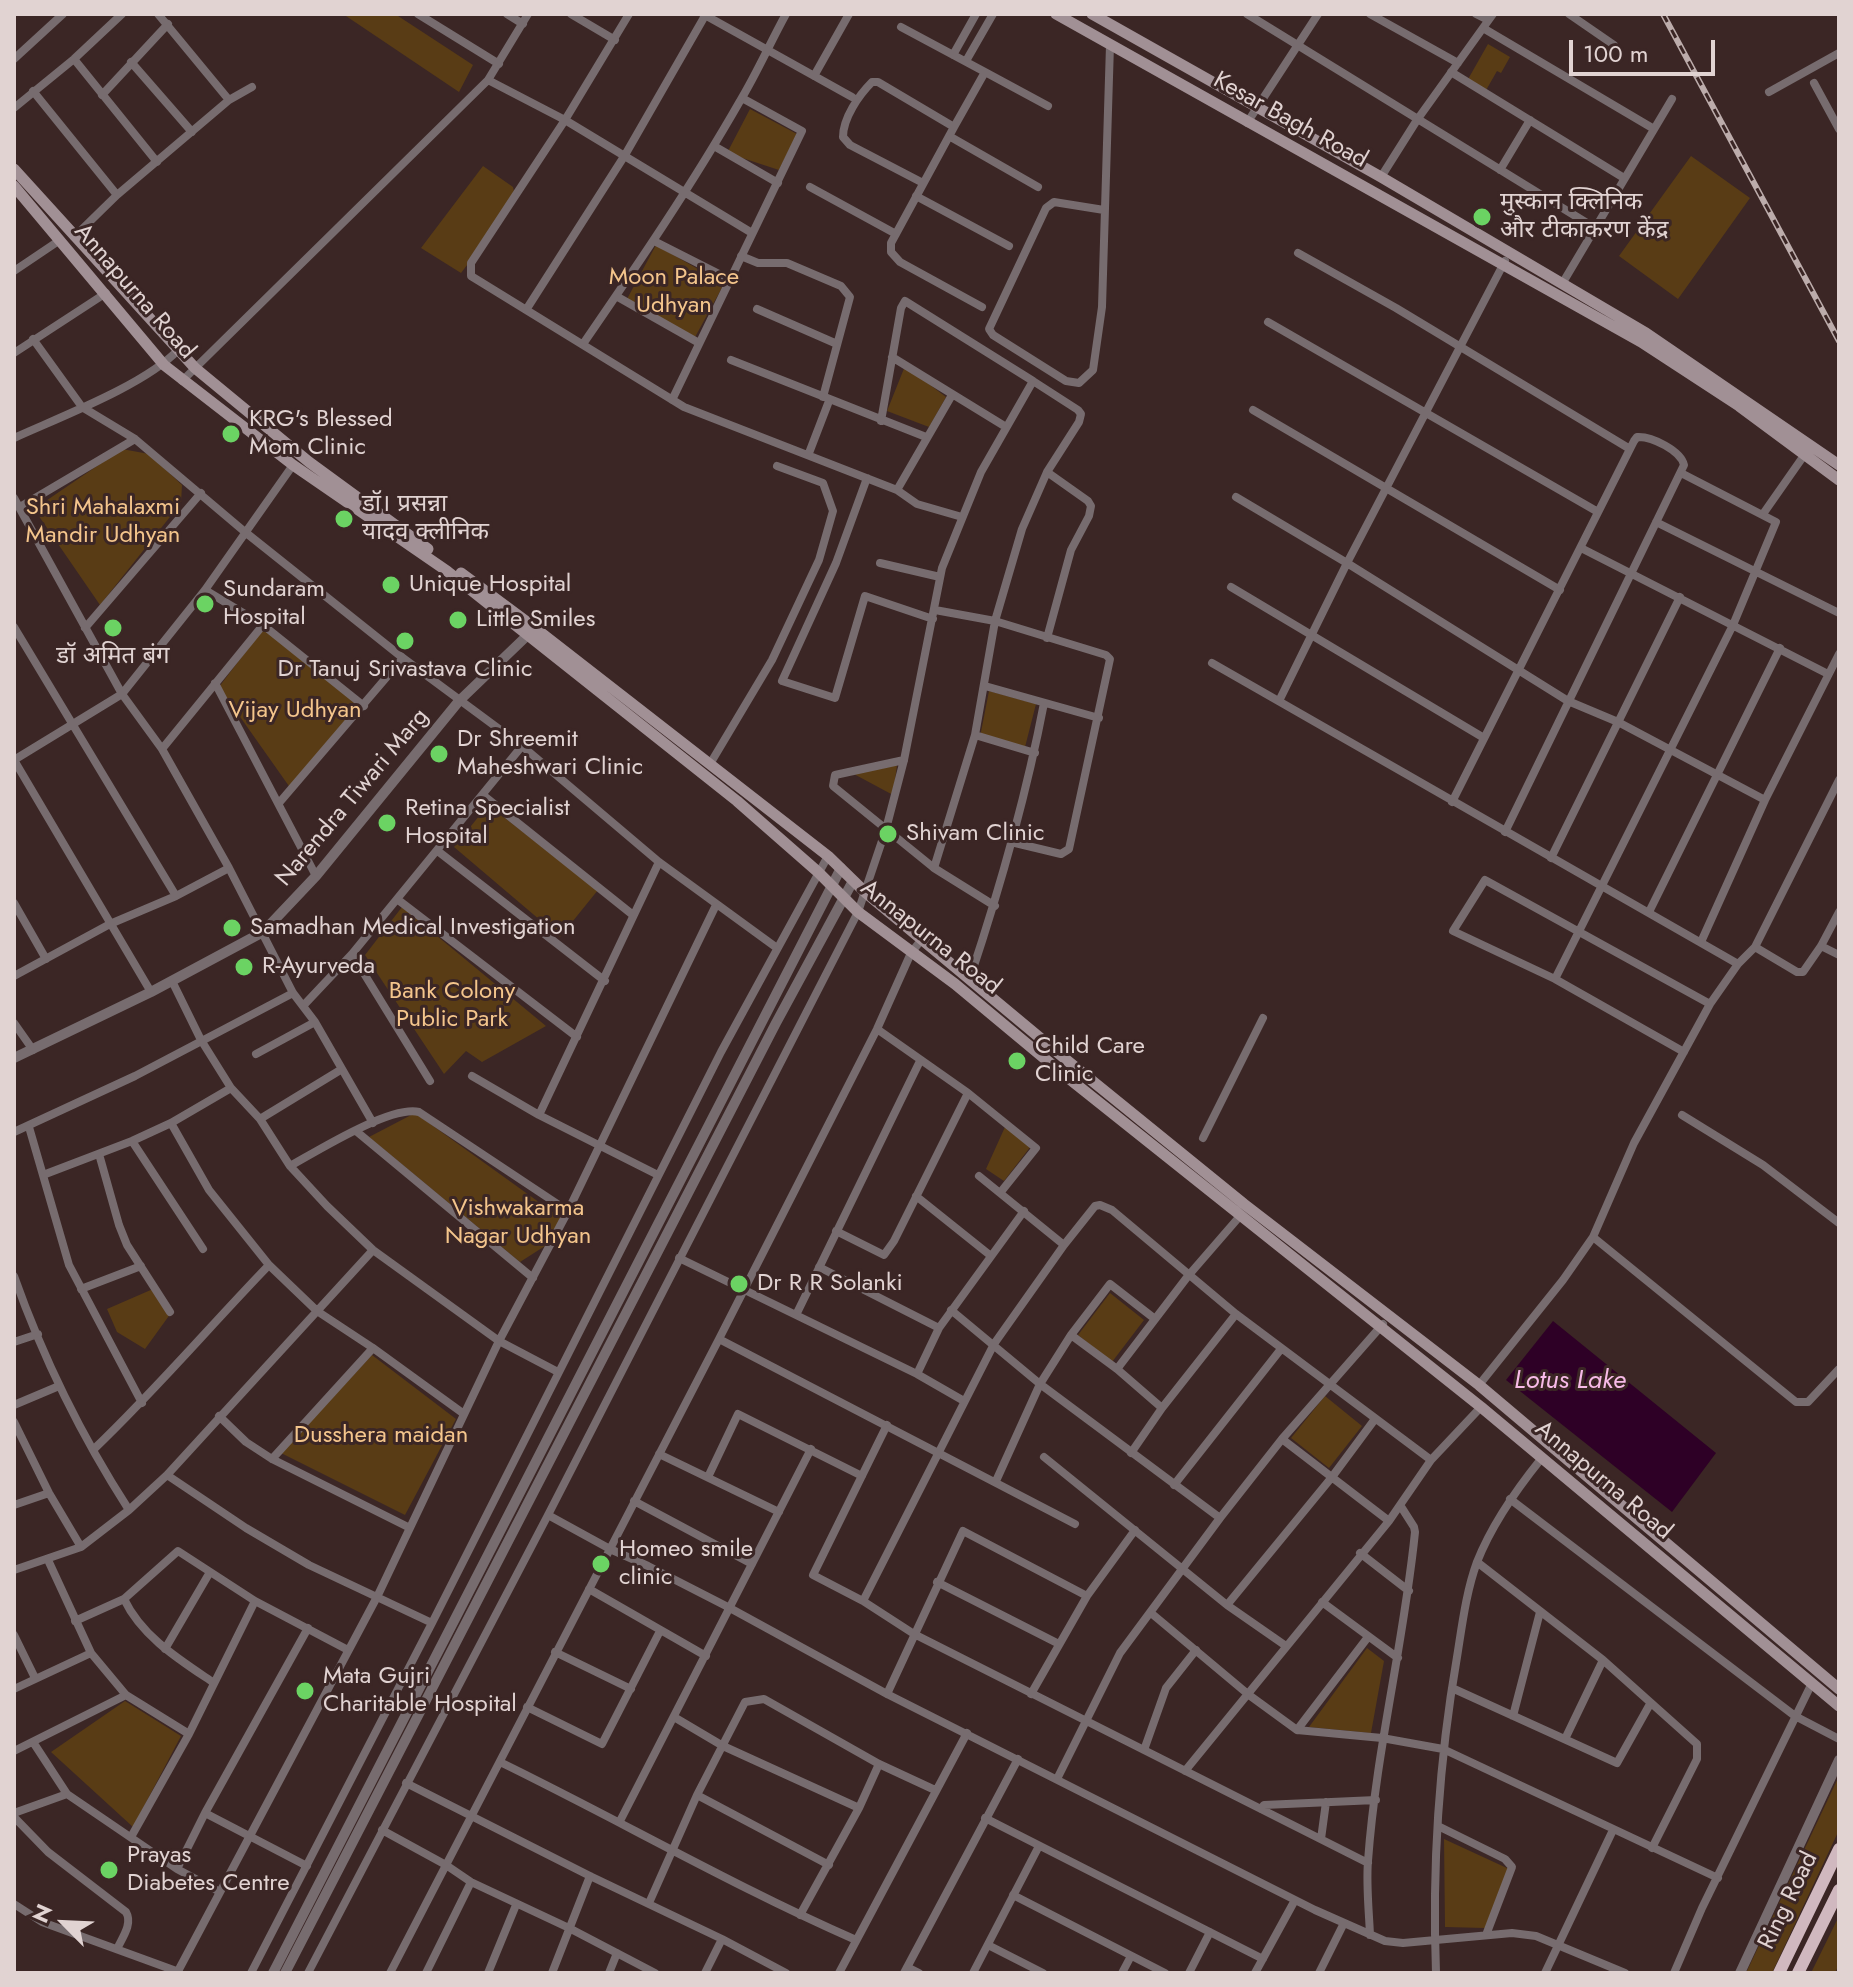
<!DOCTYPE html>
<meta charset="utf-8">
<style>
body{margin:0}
#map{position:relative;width:1853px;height:1987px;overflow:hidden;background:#3b2625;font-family:Jost,sans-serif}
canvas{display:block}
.frame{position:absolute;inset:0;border:16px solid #e1d3d2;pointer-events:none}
.north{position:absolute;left:24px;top:1883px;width:80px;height:80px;-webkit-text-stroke:6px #3b2625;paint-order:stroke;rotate:294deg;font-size:22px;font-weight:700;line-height:32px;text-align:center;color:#e1d3d2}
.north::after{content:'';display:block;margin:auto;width:28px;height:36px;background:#e1d3d2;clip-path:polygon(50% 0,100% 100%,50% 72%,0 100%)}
.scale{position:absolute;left:1569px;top:40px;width:146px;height:36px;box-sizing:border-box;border:4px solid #e1d3d2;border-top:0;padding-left:10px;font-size:24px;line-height:28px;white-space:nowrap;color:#e1d3d2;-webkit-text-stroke:6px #3b2625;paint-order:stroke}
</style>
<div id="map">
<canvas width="1853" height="1987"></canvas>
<div class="frame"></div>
<div class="north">N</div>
<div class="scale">100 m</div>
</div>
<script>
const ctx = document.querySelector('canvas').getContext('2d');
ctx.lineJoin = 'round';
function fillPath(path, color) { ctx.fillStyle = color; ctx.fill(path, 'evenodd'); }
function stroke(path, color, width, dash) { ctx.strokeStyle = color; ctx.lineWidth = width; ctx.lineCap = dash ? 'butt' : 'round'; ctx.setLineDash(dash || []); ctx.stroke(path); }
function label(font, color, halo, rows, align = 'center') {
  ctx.font = font + ' Jost,"Noto Sans Devanagari",sans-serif'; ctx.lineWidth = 6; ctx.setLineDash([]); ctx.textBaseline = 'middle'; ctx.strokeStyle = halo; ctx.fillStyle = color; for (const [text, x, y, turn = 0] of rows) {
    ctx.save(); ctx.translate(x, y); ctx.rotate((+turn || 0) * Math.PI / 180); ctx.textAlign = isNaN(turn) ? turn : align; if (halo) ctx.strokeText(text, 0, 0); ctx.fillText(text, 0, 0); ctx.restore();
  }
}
const green = new Path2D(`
 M 343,14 L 395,14 L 473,65 L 459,92 Z
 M 1488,44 L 1510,57 L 1501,73 L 1497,71 L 1485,92 L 1467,81 Z
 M 750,109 L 797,134 L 779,170 L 727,153 Z
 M 1691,156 L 1750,198 L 1678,299 L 1619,256 Z
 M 483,166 L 513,187 L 516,201 L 461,273 L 421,248 Z
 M 656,245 L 724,284 L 694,339 L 627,299 Z
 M 905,366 L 946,397 L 929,427 L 887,411 Z
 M 122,449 L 149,454 L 182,485 L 181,503 L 100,605 L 34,509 Z
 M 265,626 L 364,706 L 291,789 L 219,687 Z
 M 989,691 L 1036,704 L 1024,751 L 980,737 Z
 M 897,765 L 893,795 L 852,773 Z
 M 488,805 L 598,890 L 560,937 L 454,847 Z
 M 402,907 L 546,1026 L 482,1062 L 466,1051 L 444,1074 L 365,955 Z
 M 415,1113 L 561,1218 L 545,1246 L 520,1262 L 369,1137 Z
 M 1005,1127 L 1031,1146 L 1004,1181 L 986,1169 Z
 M 153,1289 L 171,1313 L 145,1349 L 117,1332 L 107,1309 Z
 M 1110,1293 L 1144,1320 L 1112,1362 L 1078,1335 Z
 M 372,1355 L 456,1419 L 405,1515 L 281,1453 Z
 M 1325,1396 L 1362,1426 L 1329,1468 L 1291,1438 Z
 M 1367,1648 L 1384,1661 L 1371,1733 L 1309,1727 Z
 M 125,1701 L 181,1736 L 133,1827 L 51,1752 Z
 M 1839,1776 L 1839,1830 L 1772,1973 L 1746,1973 Z
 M 1444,1839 L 1509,1869 L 1485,1928 L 1445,1927 Z
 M 1839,1916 L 1839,1964 L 1835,1973 L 1811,1973 Z`);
const water = new Path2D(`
 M 1553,1321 L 1716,1453 L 1672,1512 L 1506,1380 Z`);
const minor = new Path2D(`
 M 158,14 L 229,100
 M 418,14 L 499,64
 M 507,14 L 523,24
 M 571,14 L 615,40
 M 629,14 L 565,120 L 471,263 L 471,276 L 684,407 L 897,490 L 917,504 L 962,517
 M 703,14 L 852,97
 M 1247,14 L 1595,228
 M 1370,14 L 1458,63
 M 1476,14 L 1488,20
 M 1569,14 L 1614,45
 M 901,27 L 985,72
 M 1483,28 L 1654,129
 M 953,55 L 976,14
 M 14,59 L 63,14
 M 74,59 L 157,162
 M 966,61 L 993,14
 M 131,62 L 192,132
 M 1451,72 L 1624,178
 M 814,76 L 849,14
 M 488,80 L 565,120 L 752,233
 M 1814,83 L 1839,129
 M 33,91 L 117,195
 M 1769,92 L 1839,53
 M 102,95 L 168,24
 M 14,108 L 74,59 L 122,14
 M 1247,123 L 1318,14
 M 954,127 L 891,243 L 891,252 L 900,262 L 982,307
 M 949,136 L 1038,187
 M 714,146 L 778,183
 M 1500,170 L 1530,120
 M 1381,177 L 1417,120 L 1493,14
 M 923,183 L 850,145 L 843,137 C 843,118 859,95 872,82 L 878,82 L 954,127 L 985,72 L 1048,106
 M 810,187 L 896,234
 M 916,196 L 1009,246
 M 1104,210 L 1054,202 L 1046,208 L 989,329 L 993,335 L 1066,381 L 1079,383 L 1093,370 L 1102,307 L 1110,45
 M 74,237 L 117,195 L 229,100 L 252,87
 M 654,241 L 729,279
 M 1298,253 L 1396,308 L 1630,449
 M 741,256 L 758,263 L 787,263 L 841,286 L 850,297 L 823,397
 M 14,271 L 60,240
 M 1562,284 L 1672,99
 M 616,296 L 699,343
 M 757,309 L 837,344
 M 526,310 L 625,155 L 706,14
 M 1268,322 L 1598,512
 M 33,339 L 82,407 L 135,439 L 245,532 L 403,658 L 522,746 L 659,862 L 777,948
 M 583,344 C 638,264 692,185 740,101 C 757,73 770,43 786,14
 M 14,353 L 106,293
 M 892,357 L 1006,427
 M 731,360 L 926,437
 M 182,381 L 488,80 L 528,14
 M 672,400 L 802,131 L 742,98
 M 1253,410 L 1560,590
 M 881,421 L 901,308 L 905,301 L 1033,381
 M 14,438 C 60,417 145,385 178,350
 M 809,453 L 829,401
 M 1047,472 L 1088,501 L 1091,506 L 1089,516 L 1071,550 L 1047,638
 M 867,478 L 836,563 L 782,681 L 835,698 L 865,596 L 933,619
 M 897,490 L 952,395
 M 1236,497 L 1347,563 L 1568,701 L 1618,722 L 1765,800
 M 14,498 L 122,694 L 162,749 L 229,868 L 293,993 L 315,1022 L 373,1123
 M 20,507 L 135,439
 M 1763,514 L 1805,454
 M 1656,522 L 1839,613
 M 1581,548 L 1828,674
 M 880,563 L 940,577
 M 1231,587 L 1484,738
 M 205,590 L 263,625 L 364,706
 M 935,610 L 995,621 L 1106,655 L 1110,659 L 1069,849 L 1061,854 L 1011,842
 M 14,627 L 176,896
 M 85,628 L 201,493
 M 1212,663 L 1738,964
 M 215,683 L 316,876
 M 985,686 L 1099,718
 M 1279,701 L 1347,563 L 1505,261
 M 975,735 L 1035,753
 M 162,749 L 263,625
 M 14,760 L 122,694 L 205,590 L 293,465
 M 14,760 L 151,992
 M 904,760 L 835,775 L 833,786 L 934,868 L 995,906
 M 710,764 L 772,660 L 819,560 L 833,511 L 823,483 L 777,466
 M 484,796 L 633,915
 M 1452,802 L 1634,441 L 1637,437 C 1652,436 1681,451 1684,465 L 1505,832
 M 279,803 L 403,658
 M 439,852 L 605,981
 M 1551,858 L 1680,597
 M 397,899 L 577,1037
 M 14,903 L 46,959
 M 1649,912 L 1780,648
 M 1701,942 L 1765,800 L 1839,654
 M 1821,946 L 1839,955
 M 1755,947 L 1797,972 L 1803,972 L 1821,946 L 1839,912
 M 352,954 L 430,1081
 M 14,976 L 110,924 L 176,896 L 229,868
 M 970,978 C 1000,888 1026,797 1044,703
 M 1555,979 L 1733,625 L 1776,522 L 1681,473
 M 172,981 L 201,1040 L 231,1088 L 260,1119 L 290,1166 L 327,1206 L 373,1250 L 499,1341 L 558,1372
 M 303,1006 L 352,954 L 522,746
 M 14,1023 L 33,1050
 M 877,1029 L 968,1093 L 1036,1148 L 1000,1193
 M 1684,1052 L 1555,979 L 1453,931 L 1485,880 L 1710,1004
 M 256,1054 L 315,1022
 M 472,1076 L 539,1115 L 658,1175
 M 539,1115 L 659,862
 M 1682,1115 L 1763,1165 L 1839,1223
 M 260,1119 L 342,1069
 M 171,1123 L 209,1190 L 269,1265 L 317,1311 L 373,1348 L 464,1414
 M 29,1127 L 69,1265 L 142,1403
 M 356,1131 L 533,1278
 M 14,1132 L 135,1076 L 293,993
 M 1203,1138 L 1263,1018
 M 132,1141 L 203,1249
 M 99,1154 L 119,1225 L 127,1245 L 170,1312
 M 290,1166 C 317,1151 391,1105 419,1112 L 568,1211
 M 43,1175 L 132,1141 L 171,1123 L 231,1088
 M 979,1176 L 1064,1245
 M 916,1196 L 991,1256
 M 836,1231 L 884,1255 L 894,1241 L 968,1093
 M 1593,1237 L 1796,1402 L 1808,1402 L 1839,1369
 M 679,1258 L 917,1374 L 964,1401
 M 819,1267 L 939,1328
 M 14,1276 C 43,1358 82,1437 129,1510
 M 81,1289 L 141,1266
 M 951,1310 L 1040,1384 L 1220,1518
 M 796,1315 L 920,1061
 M 1071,1335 L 1117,1369 L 1162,1408
 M 719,1339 L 1075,1524
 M 14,1342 L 38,1334
 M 1117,1369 L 1188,1276 L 1240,1216
 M 917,1374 L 939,1328 L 1024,1211
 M 1479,1385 L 1563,1280 L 1593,1237 L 1634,1143 L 1710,1004 L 1738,964 L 1755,947 L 1839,780
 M 14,1405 L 59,1386
 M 219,1416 L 246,1442 L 272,1459 L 408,1527
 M 14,1422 L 49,1493 L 81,1547
 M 887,1425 L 813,1575 L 863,1601 L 914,1634 L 1368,1863
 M 1282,1439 L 1389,1521
 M 93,1450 C 155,1391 210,1326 269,1265
 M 1131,1453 L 1162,1408 L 1236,1314
 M 659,1454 L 779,1512
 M 1044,1457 L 1227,1605 L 1286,1646
 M 272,1459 L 373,1348
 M 167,1475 L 246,1528 L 309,1565 L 432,1623
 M 708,1477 L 738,1414 L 862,1476
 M 996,1481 L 1040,1384 L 1071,1335 L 1110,1284 L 1155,1319
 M 1174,1485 L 1281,1349
 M 1510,1499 L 1795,1716 L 1839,1739
 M 634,1501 L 752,1564
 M 14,1505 L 49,1493
 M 548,1515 L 610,1549 L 648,1566 L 728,1607 L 887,1694 L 1315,1910 L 1385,1941 L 1403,1943 L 1512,1933 L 1536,1936 L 1625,1973
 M 1360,1553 L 1409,1591
 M 48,1560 L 91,1653 L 126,1695 L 189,1734
 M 1477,1562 L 1603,1660 L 1697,1744 L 1697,1759 L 1652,1848
 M 14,1570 L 81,1547 L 129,1510 L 167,1475 L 373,1250
 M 937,1582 L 1059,1644
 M 589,1589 L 706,1656
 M 124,1599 C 142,1637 180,1660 214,1683
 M 863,1601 L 994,1344 L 1064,1245 L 1095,1206 L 1100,1205 L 1112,1210 L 1236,1314 L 1431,1460
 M 1322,1602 L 1398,1658
 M 1227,1605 L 1332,1477 L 1375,1419
 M 1151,1613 L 1249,1695 L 1297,1730 L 1382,1738 L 1443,1749 L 1718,1878
 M 75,1621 L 124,1599 L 178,1551 L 255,1601 L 348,1650
 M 14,1635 L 35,1678
 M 165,1649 L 210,1572
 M 555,1652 L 631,1689
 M 1452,1688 L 1617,1763 L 1650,1704
 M 14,1689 L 91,1653
 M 887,1694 L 963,1531 L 1087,1596
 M 1031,1694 L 1087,1596 L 1135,1530
 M 527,1707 L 602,1744 L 660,1631
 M 1513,1716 L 1540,1612
 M 674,1717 L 723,1746 L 859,1808
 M 1297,1730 L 1368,1637
 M 1565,1739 L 1603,1660
 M 33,1742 L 67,1794 L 177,1869 L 220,1892
 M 1144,1750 L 1166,1688 L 1196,1650
 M 14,1751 L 126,1695
 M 500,1762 C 619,1820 735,1887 856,1940
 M 1185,1771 L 1389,1521 L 1431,1460 L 1481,1407
 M 1057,1779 L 1120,1653 L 1220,1518 L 1282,1439 L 1383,1324
 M 406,1783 L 590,1876 L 722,1939 L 786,1973
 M 697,1795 L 829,1865
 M 1261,1809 L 1264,1805 L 1376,1800
 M 14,1813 L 67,1794
 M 205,1813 L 307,1866
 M 14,1817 L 48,1852 L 126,1912 C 133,1924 122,1938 117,1949
 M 985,1818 L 1263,1959
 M 620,1821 L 811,1449
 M 1438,1826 L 1505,1859 L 1512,1867 L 1486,1935
 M 382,1830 L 446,1865 L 471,1882 L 569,1928 L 655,1973
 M 131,1837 L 189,1734 L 255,1601
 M 1321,1839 L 1326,1802
 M 177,1869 L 205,1813 L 308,1628
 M 1013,1895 L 1165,1973
 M 649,1903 L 697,1795 L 745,1702 L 764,1699 L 879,1764 L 935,1790
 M 14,1904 L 42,1922 L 179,1972
 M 800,1915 L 859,1808 L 879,1764
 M 1370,1935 C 1369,1911 1366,1885 1368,1861 C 1376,1750 1404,1643 1415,1532 L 1414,1527 L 1400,1505
 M 988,1945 L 1043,1973
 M 907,1967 L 919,1973
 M 177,1973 L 378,1595 L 499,1341 L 568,1211 L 716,905
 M 251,1973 L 432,1623 L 721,1052 L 828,856
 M 308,1973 L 548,1515 L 858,912 L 886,829 L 904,760 L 942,568 L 981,472 L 1033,381 L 1078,410 L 1081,414 L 1079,422 L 1047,472 L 1022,529 L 995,621 L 975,735 L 934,868
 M 390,1973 L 719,1339 L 877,1029 L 911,953 L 922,939
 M 426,1973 L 471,1882
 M 488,1973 L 516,1905
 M 552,1973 L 590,1876
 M 609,1973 L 617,1953
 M 705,1973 L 722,1939
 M 839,1973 L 967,1733
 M 904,1973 L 1018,1759
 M 973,1973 L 1039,1846
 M 1122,1973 L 1131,1956
 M 1189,1973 L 1210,1932
 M 1255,1973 L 1295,1900
 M 1319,1973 L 1344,1923
 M 1436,1973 C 1432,1868 1439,1761 1457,1657 C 1462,1626 1466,1592 1477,1562 C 1492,1524 1516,1490 1541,1459
 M 1545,1973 L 1613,1830
 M 1674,1973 L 1702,1908 L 1812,1683`);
const tertiary = new Path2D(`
 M 14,1058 L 151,992 L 263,932 L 316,876 L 459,701 L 534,629
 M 273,1973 L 841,868
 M 285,1973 L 776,1023 L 853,881
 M 1740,1973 L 1839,1760`);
const secondary = new Path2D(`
 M 1056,14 L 1641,342 L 1739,406 L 1839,480
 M 1092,14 L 1381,177 L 1646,333 L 1839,465
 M 14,169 L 195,368 L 309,462 L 428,549
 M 14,186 L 164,365 L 293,465 L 447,571 L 737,801 L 818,872 L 858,912 L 955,984 L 1062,1073 L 1481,1407 L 1839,1706
 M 461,573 L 535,628 L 828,856 L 866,893 L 1069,1062 L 1244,1204 L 1479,1385 L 1839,1689`);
const trunk = new Path2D(`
 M 1779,1973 L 1839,1849
 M 1798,1973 L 1839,1890`);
const rail = new Path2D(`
 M 1663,14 L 1839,341`);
const markers = [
 [1482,217,10,"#6bd363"],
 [231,434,10,"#6bd363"],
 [344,519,10,"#6bd363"],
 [391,585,10,"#6bd363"],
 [205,604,10,"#6bd363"],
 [458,620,10,"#6bd363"],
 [113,628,10,"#6bd363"],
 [405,641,10,"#6bd363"],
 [439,754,10,"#6bd363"],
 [387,823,10,"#6bd363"],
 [888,834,10,"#6bd363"],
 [232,928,10,"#6bd363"],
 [244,967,10,"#6bd363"],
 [1017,1061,10,"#6bd363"],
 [739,1284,10,"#6bd363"],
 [601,1564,10,"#6bd363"],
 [305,1691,10,"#6bd363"],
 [109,1870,10,"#6bd363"]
];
const streetNames = [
 ["Kesar Bagh Road",1290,121,29],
 ["Annapurna Road",134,292,49],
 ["Narendra Tiwari Marg",353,798,-50],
 ["Annapurna Road",930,938,38],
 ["Annapurna Road",1603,1481,40],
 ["Ring Road",1789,1901,-64]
];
const poiNames = [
 ["मुस्कान क्लिनिक",1500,203],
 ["और टीकाकरण केंद्र",1500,231],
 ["KRG's Blessed",249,420],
 ["Mom Clinic",249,448],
 ["डॉ। प्रसन्ना",362,505],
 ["यादव क्लीनिक",362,533],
 ["Unique Hospital",409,585],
 ["Sundaram",223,590],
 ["Hospital",223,618],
 ["Little Smiles",476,620],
 ["डॉ अमित बंग",113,657,"center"],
 ["Dr Tanuj Srivastava Clinic",405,670,"center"],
 ["Dr Shreemit",457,740],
 ["Maheshwari Clinic",457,768],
 ["Retina Specialist",405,809],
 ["Hospital",405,837],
 ["Shivam Clinic",906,834],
 ["Samadhan Medical Investigation",250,928],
 ["R-Ayurveda",262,967],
 ["Child Care",1035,1047],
 ["Clinic",1035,1075],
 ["Dr R R Solanki",757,1284],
 ["Homeo smile",619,1550],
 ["clinic",619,1578],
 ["Mata Gujri",323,1677],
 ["Charitable Hospital",323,1705],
 ["Prayas",127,1856],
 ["Diabetes Centre",127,1884]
];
const parkNames = [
 ["Moon Palace",674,278],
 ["Udhyan",674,306],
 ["Shri Mahalaxmi",103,508],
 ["Mandir Udhyan",103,536],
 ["Vijay Udhyan",295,711],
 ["Bank Colony",452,992],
 ["Public Park",452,1020],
 ["Vishwakarma",518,1209],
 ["Nagar Udhyan",518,1237],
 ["Dusshera maidan",381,1436]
];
const waterNames = [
 ["Lotus Lake",1570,1382]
];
fillPath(green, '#593c15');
fillPath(water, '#2e0026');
stroke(minor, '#776c6f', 8);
stroke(tertiary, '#776c6f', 10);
stroke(secondary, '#a19095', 11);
stroke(trunk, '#d0b8bf', 12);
stroke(rail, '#bcacab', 6);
stroke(rail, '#3b2625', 3, [9]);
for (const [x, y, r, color] of markers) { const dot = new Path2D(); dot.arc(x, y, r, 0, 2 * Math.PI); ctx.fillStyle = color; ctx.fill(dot); stroke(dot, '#3b2625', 3); }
label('24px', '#e1d3d2', '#3b2625', streetNames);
label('24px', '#e1d3d2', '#3b2625', poiNames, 'left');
label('24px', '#f4c58c', '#3b2625', parkNames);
label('italic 26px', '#f7bae7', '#3b2625', waterNames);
</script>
